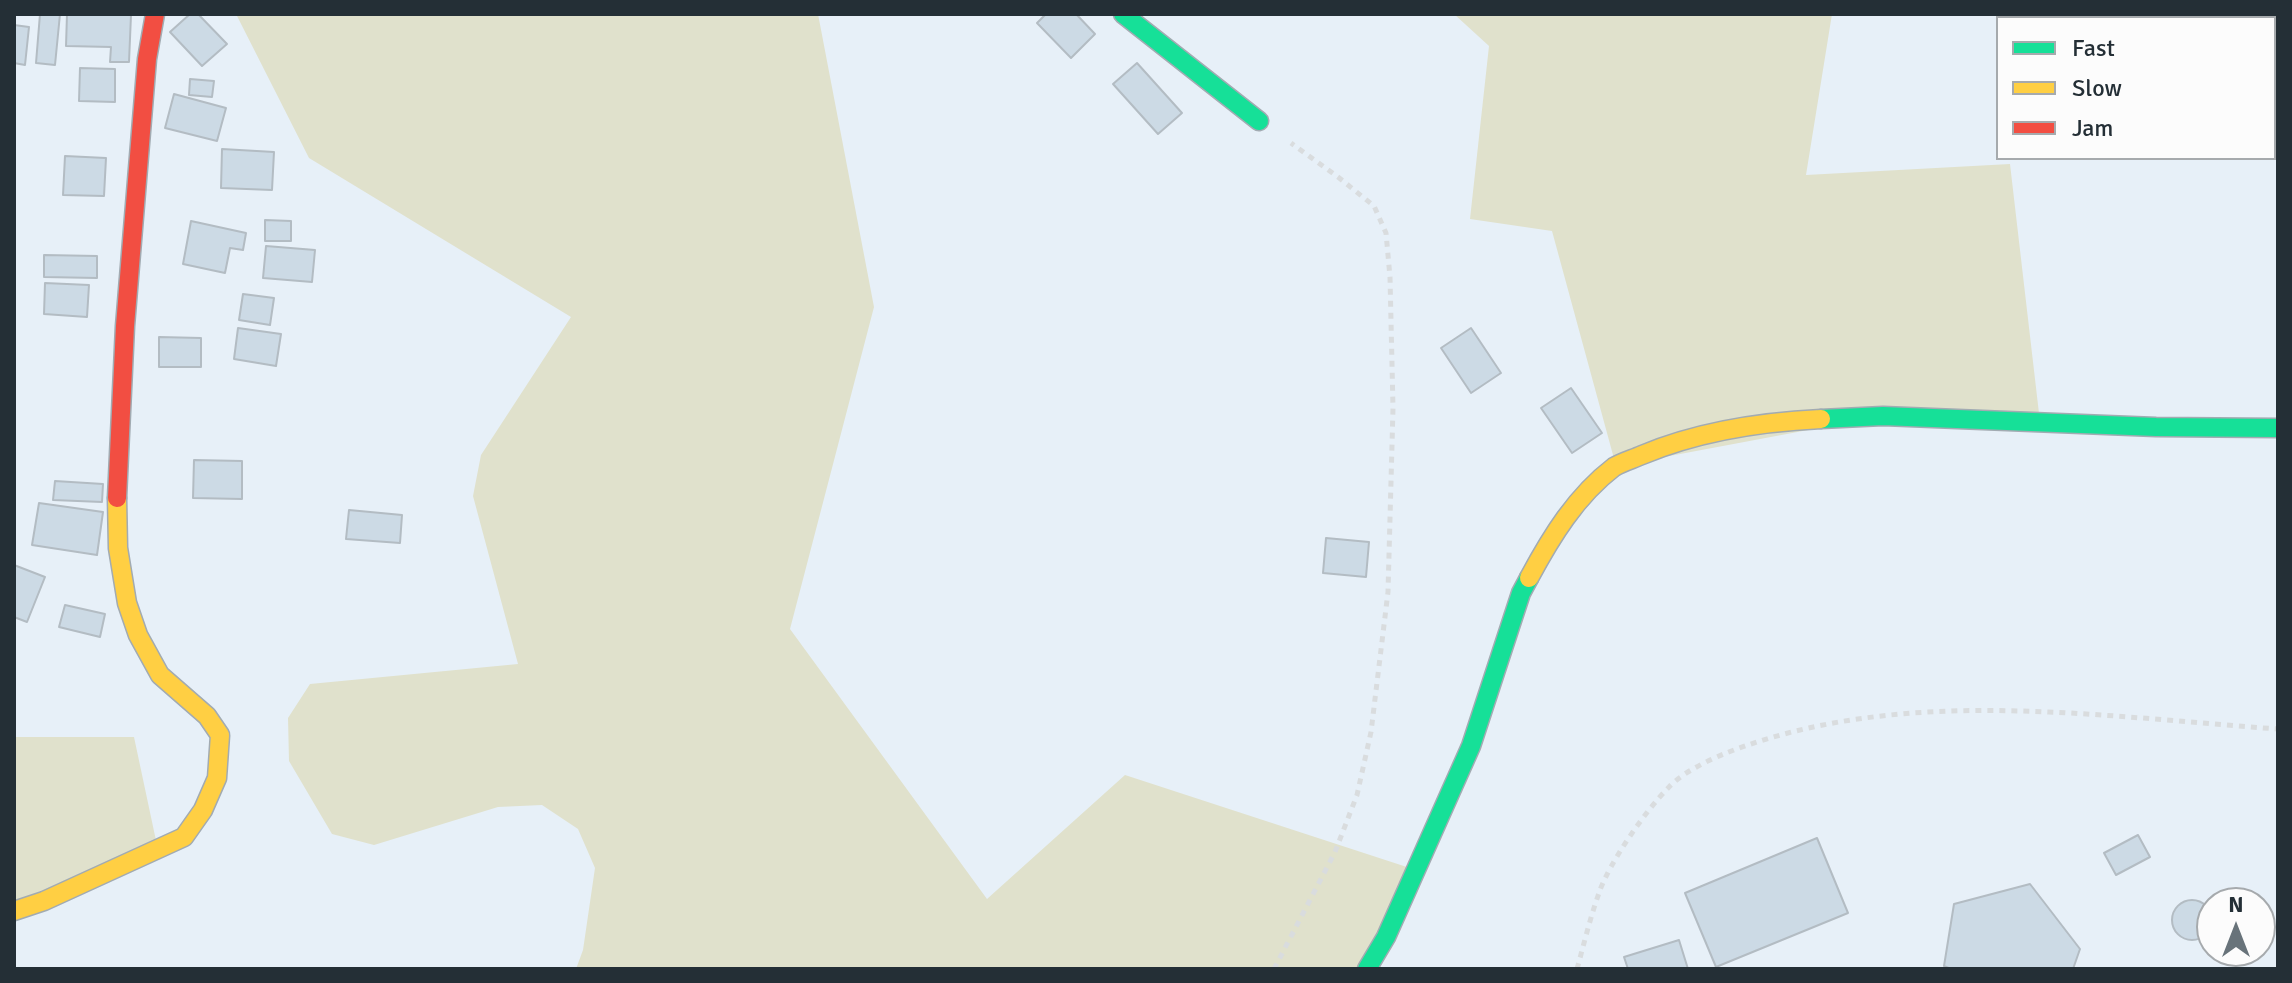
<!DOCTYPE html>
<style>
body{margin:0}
#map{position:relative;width:2292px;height:983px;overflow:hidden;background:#e7f0f8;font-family:Signika,sans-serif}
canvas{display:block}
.frame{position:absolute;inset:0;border:16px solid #242f36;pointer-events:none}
.legend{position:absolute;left:1996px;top:16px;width:280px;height:144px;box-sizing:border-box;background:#fcfcfc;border:2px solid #a6aaad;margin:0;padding:10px 14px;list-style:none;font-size:24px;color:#242f36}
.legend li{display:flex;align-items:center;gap:16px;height:40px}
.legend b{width:40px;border:2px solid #a6aaad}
.north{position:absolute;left:2196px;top:887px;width:80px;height:80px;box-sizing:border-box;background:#fcfcfc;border:2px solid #a6aaad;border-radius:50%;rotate:0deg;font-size:22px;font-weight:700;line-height:32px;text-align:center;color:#242f36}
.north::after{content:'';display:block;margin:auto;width:28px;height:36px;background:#68737a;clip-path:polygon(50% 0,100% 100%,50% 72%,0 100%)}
</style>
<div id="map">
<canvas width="2292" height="983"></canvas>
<div class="frame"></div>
<ul class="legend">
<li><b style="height:10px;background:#16e098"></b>Fast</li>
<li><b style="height:10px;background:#ffcf43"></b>Slow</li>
<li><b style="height:10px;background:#f24e42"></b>Jam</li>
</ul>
<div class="north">N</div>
</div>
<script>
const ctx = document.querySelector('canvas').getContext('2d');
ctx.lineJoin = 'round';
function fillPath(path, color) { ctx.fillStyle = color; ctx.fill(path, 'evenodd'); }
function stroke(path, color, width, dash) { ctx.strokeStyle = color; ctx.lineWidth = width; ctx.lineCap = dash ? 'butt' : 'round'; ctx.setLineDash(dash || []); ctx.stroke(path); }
const green = new Path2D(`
 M 236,14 L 818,14 L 874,307 L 790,629 L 987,899 L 1125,775 L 1416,870 L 1367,969 L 576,969 L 583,950 L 595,868 L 578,829 L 542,805 L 498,807 L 374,845 L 332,834 L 289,761 L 288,718 L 310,684 L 518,664 L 473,496 L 481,455 L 571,317 L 309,158 Z
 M 1454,14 L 1832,14 L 1806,175 L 2010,164 L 2040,422 L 1883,416 L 1616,466 L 1552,231 L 1470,219 L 1489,46 Z
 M 14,737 L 134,737 L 158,850 L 14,911 Z`);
const building = new Path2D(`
 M 40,14 L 60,14 L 55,65 L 36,63 Z
 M 67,14 L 131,15 L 129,62 L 110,62 L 111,47 L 66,46 Z
 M 190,14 L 198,14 L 227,44 L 202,66 L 170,32 Z
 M 1046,14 L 1076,14 L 1095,34 L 1071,58 L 1037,23 Z
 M 14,25 L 29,27 L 25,65 L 14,63 Z
 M 1137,63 L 1182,113 L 1158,134 L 1113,84 Z
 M 80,68 L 115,69 L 115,102 L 79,101 Z
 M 190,79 L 214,81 L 212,97 L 189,95 Z
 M 174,94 L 226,108 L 217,141 L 165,128 Z
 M 222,149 L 274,152 L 272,190 L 221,188 Z
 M 65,156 L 106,158 L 104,196 L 63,195 Z
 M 265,220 L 291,221 L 291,241 L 265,241 Z
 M 191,221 L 246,233 L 243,250 L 230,248 L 225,273 L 183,264 Z
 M 266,246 L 315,250 L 312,282 L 263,278 Z
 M 44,255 L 97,256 L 97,278 L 44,277 Z
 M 45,283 L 89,285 L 87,317 L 44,314 Z
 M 243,294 L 274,298 L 270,325 L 239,320 Z
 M 238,328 L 281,334 L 276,366 L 234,359 Z
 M 1471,328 L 1501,373 L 1471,393 L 1441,348 Z
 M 159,337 L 201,338 L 201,367 L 159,367 Z
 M 1571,388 L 1602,433 L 1572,453 L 1541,408 Z
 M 194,460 L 242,461 L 242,499 L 193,498 Z
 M 55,481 L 103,484 L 102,502 L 53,500 Z
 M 39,503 L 103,512 L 97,555 L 32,545 Z
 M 349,510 L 402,515 L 400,543 L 346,539 Z
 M 1326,538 L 1369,542 L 1366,577 L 1323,573 Z
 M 14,565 L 45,577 L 27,622 L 14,617 Z
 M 65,605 L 105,614 L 100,637 L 59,627 Z
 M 2138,835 L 2150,857 L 2116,875 L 2104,853 Z
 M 1817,838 L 1848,913 L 1716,967 L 1685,893 Z
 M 2030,884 L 2080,949 L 2073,969 L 1951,969 L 1944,966 L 1954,904 Z
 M2172 920a20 20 0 1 1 40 0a20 20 0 1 1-40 0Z
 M 1679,940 L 1688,969 L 1628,969 L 1624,957 Z`);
const path = new Path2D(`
 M 1274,969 L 1335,852 L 1357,795 L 1371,732 L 1388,592 L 1393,408 L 1390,277 L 1386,233 L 1374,206 L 1338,177 L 1291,143
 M 1577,969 C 1584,944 1590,918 1599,893 C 1609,863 1646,810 1669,787 C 1687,768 1724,753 1748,745 C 1918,687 2103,717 2278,729`);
const fast = new Path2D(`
 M 1123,14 L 1259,121
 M 1821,419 L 1883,416 L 2156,427 L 2278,428
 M 1367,969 L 1386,937 L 1471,746 L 1521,593 L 1529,578`);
const slow = new Path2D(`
 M 1529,578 C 1551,537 1576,496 1614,467 C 1622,462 1633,459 1642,455 C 1699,431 1759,422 1821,419
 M 14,911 L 44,901 L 184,837 L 203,810 L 217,778 L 220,735 L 207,716 L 160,675 L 138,635 L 127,603 L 118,548 L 117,498`);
const jam = new Path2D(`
 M 117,498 L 125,326 L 147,59 L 155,14`);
fillPath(green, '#e0e1cc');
fillPath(building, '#ccdae5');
stroke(building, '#b3bcc3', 2);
stroke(fast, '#a2abb2', 21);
stroke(slow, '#a2abb2', 21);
stroke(jam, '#a2abb2', 21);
stroke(path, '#d9dcde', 5, [6, 6]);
stroke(fast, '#16e098', 18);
stroke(slow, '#ffcf43', 18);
stroke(jam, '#f24e42', 18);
</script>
